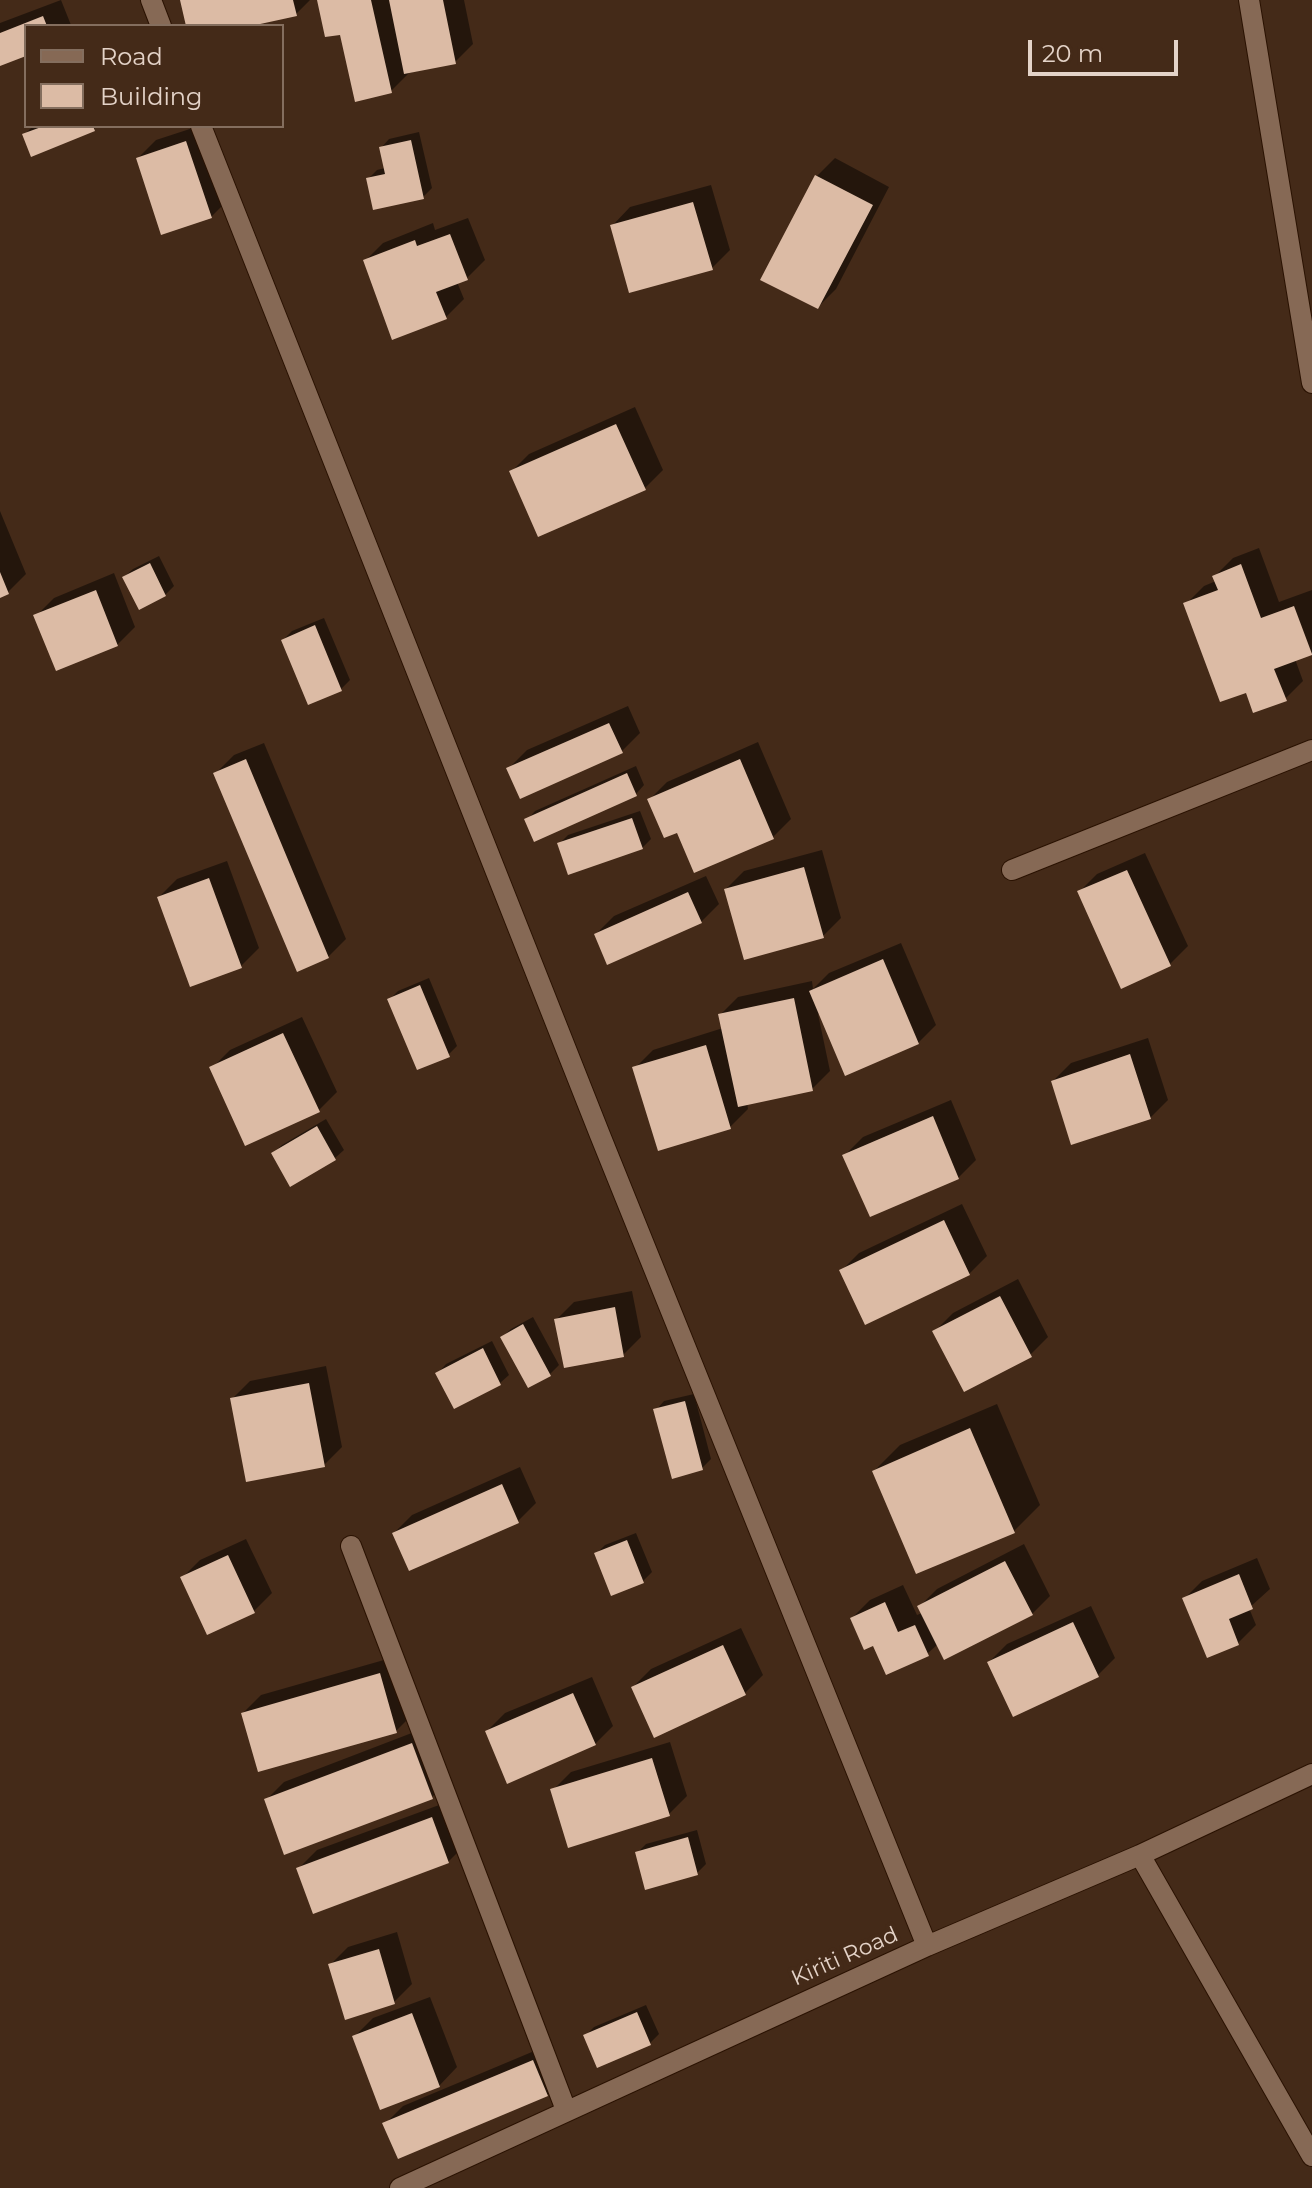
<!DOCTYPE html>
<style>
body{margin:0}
#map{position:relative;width:1312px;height:2188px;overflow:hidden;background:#442a18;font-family:Montserrat,sans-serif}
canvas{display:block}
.legend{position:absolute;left:24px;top:24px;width:260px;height:104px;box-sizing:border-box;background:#442a18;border:2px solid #846e5e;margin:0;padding:10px 14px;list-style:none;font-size:24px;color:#e4d3c8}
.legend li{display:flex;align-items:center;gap:16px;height:40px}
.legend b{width:40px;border:2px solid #846e5e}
.scale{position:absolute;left:1028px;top:40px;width:150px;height:36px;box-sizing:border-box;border:4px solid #e4d3c8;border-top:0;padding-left:10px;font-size:24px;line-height:28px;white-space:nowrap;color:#e4d3c8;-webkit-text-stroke:6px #442a18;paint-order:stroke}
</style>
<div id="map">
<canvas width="1312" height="2188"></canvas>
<ul class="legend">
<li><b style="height:10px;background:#866955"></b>Road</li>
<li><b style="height:22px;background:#dcbba5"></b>Building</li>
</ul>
<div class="scale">20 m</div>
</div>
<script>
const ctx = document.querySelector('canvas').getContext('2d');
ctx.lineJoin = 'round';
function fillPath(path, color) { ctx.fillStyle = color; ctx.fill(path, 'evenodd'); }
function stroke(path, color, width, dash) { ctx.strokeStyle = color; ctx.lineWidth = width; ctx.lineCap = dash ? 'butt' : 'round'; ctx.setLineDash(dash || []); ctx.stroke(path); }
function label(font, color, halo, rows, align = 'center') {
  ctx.font = font + ' Montserrat,sans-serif'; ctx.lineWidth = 8; ctx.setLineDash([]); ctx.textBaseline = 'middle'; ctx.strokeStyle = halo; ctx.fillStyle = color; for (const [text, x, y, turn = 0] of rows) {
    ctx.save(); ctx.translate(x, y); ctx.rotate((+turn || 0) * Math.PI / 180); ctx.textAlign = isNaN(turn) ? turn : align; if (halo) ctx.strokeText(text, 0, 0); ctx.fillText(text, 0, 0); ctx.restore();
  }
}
const shadow = new Path2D(`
 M 61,0 L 71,25 L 26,26 L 26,54 L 0,64 L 0,23 Z
 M 182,0 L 310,0 L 296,14 L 242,26 L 188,26 Z
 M 319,0 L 464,0 L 473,44 L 455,62 L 409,73 L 391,91 L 342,32 Z
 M 33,126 L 97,126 L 94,129 L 24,135 Z
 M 199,126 L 229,199 L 211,217 L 138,158 L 156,140 Z
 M 419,132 L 432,188 L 423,197 L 368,179 L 377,170 L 385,168 L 381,148 L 389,139 Z
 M 835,158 L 889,187 L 836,289 L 818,307 L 817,176 Z
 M 711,185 L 730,250 L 712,268 L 612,226 L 630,207 Z
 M 468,218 L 485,260 L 467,278 L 457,282 L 464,299 L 446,317 L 365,261 L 383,243 L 433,223 L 435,230 Z
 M 635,407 L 663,470 L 645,488 L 511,472 L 529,454 Z
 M 0,511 L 26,574 L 8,592 L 0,596 Z
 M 1259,548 L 1279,602 L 1312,590 L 1312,653 L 1295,659 L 1303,681 L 1285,699 L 1247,690 L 1186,604 L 1204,586 L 1216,581 L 1215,576 L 1233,558 Z
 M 159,556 L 174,586 L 165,595 L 124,577 L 133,569 Z
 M 114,573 L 135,627 L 117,645 L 36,616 L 54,598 Z
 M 324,618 L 350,680 L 341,689 L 283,640 L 292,631 Z
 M 628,706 L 640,733 L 622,751 L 509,768 L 527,750 Z
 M 758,742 L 791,819 L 773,837 L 695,870 L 678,830 L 649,800 L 667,782 Z
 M 264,743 L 346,939 L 328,957 L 216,773 L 234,755 Z
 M 636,766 L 644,785 L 636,794 L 527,820 L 535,811 Z
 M 640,811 L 651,839 L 642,848 L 559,844 L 568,835 Z
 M 822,850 L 841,918 L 823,936 L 726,889 L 744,871 Z
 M 1145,853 L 1188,946 L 1170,964 L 1079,892 L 1097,874 Z
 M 227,861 L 259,948 L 241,966 L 159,897 L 177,879 Z
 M 706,876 L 719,904 L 701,922 L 596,934 L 614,916 Z
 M 901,943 L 936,1025 L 918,1043 L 818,1014 L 830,1071 L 812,1089 L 747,1103 L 748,1109 L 730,1127 L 635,1068 L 653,1050 L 723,1028 L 720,1015 L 738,997 L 812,981 L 813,989 L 829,973 Z
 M 429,978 L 457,1046 L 448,1055 L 390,999 L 398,991 Z
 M 302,1017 L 337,1092 L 319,1110 L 212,1068 L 230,1050 Z
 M 1148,1038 L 1168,1100 L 1150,1118 L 1053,1081 L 1071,1063 Z
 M 951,1100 L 976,1160 L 958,1178 L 845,1155 L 863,1137 Z
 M 326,1119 L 344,1150 L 335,1158 L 291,1184 L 273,1153 L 282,1145 Z
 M 962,1204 L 987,1256 L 969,1274 L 841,1271 L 859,1253 Z
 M 1018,1279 L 1048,1337 L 1030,1355 L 935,1331 L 953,1313 Z
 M 632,1291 L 641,1337 L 623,1355 L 556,1320 L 574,1302 Z
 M 533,1317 L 559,1365 L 550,1374 L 529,1386 L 502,1337 L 511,1329 Z
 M 492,1341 L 509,1375 L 500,1383 L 438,1373 L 446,1364 Z
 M 326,1366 L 342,1447 L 324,1465 L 232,1399 L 250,1381 Z
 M 694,1394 L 711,1459 L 702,1468 L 656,1410 L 664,1401 Z
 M 997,1404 L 1040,1505 L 1014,1531 L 874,1471 L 900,1445 Z
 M 520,1467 L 536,1503 L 518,1521 L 394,1533 L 412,1515 Z
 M 636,1533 L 652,1572 L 643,1581 L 612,1593 L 597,1553 L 605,1545 Z
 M 246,1539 L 272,1593 L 254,1611 L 208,1633 L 182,1578 L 200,1560 Z
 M 1024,1544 L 1050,1596 L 1032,1614 L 938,1644 L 927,1654 L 874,1643 L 852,1618 L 870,1600 L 903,1585 L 917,1615 L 922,1613 L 919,1607 L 937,1589 Z
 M 1257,1558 L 1270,1589 L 1249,1608 L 1256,1625 L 1238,1643 L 1184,1599 L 1202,1581 Z
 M 1091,1606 L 1115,1658 L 1097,1676 L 989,1662 L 1007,1644 Z
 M 741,1628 L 763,1675 L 745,1693 L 633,1687 L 651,1669 Z
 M 398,1656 L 414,1713 L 396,1731 L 243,1713 L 261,1695 Z
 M 592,1677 L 613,1726 L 595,1744 L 487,1731 L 505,1713 Z
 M 430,1726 L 450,1779 L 432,1797 L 266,1800 L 284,1782 Z
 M 670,1742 L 687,1796 L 669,1814 L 553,1790 L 571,1772 Z
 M 450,1801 L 466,1844 L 448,1862 L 299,1868 L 317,1850 Z
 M 697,1830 L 706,1864 L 697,1873 L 637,1853 L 646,1844 Z
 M 397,1932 L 412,1984 L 394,2002 L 330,1965 L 348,1947 Z
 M 430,1997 L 457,2067 L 439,2086 L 355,2036 L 373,2018 Z
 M 646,2005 L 659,2034 L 650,2043 L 598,2065 L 585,2036 L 594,2027 Z
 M 551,2044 L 565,2077 L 547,2095 L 385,2124 L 403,2106 Z`);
const building = new Path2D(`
 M 180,0 L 293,0 L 297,16 L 251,26 L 186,26 Z
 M 317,0 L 371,0 L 392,93 L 355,102 L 340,35 L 325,37 Z
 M 389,0 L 443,0 L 456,64 L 404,74 Z
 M 43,16 L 47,26 L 26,26 L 26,56 L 0,66 L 0,33 Z
 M 44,126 L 93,126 L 95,131 L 31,157 L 22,134 Z
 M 411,140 L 424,199 L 373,210 L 366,178 L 385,174 L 379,147 Z
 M 186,141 L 212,218 L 161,235 L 136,158 Z
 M 815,175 L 873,205 L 818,309 L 760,280 Z
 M 693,202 L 713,270 L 629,293 L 610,225 Z
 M 450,234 L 468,280 L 436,292 L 447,319 L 392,340 L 363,260 L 415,240 L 417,246 Z
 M 616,424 L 646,490 L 538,537 L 509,471 Z
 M 150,563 L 166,596 L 139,610 L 122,577 Z
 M 1241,564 L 1261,618 L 1294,606 L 1312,654 L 1312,655 L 1274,669 L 1287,701 L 1253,713 L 1246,693 L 1220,702 L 1183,603 L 1218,590 L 1212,576 Z
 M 0,572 L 9,594 L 0,598 Z
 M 96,590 L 118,646 L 56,671 L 33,615 Z
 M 315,625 L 342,691 L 308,705 L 281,640 Z
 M 609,723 L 623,753 L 520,799 L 506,768 Z
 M 246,759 L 329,958 L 297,972 L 213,773 Z
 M 740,759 L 774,839 L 694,873 L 677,833 L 664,838 L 647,799 Z
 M 627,773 L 637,796 L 534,842 L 524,819 Z
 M 632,818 L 643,849 L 568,875 L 557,843 Z
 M 804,867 L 824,938 L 744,960 L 724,889 Z
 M 1127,870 L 1171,966 L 1121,989 L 1077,891 Z
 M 209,878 L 242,968 L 190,987 L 157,897 Z
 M 688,892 L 702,923 L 607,965 L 594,934 Z
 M 883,959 L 919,1044 L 845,1076 L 809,991 Z
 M 420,985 L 450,1057 L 417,1070 L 387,999 Z
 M 794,998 L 813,1091 L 738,1107 L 718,1014 Z
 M 283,1033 L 320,1112 L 245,1146 L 209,1067 Z
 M 706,1045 L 731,1129 L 658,1151 L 632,1067 Z
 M 1130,1054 L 1151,1119 L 1071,1145 L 1051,1081 Z
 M 933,1116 L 959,1179 L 870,1217 L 842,1155 Z
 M 317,1126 L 336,1160 L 290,1187 L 271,1153 Z
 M 944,1220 L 970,1275 L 865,1325 L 839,1270 Z
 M 1000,1296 L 1032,1357 L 964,1392 L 932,1331 Z
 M 615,1307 L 624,1357 L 564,1368 L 554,1319 Z
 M 523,1324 L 551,1376 L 528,1388 L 500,1337 Z
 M 483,1348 L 501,1385 L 454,1409 L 435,1373 Z
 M 309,1383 L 325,1467 L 246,1482 L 230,1398 Z
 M 685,1401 L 703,1470 L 672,1479 L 653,1409 Z
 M 970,1428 L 1015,1533 L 916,1574 L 872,1471 Z
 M 502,1484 L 519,1523 L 409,1571 L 392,1533 Z
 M 627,1540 L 644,1583 L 611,1596 L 594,1553 Z
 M 228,1555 L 255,1613 L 207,1635 L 180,1577 Z
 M 1005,1561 L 1033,1615 L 944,1660 L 917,1606 Z
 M 1239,1574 L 1253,1609 L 1229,1619 L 1239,1645 L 1207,1658 L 1182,1598 Z
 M 885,1602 L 898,1632 L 915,1625 L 929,1656 L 886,1675 L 873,1646 L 864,1650 L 850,1618 Z
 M 1073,1622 L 1099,1677 L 1013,1717 L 987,1662 Z
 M 723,1645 L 746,1695 L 654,1738 L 631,1687 Z
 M 380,1673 L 397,1733 L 258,1772 L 241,1713 Z
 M 573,1693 L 596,1745 L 507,1784 L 485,1731 Z
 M 412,1743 L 433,1799 L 284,1855 L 264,1799 Z
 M 652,1758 L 670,1816 L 568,1848 L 550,1789 Z
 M 432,1817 L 449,1863 L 313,1914 L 296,1868 Z
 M 688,1837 L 698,1875 L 645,1890 L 635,1852 Z
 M 379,1949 L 395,2004 L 345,2020 L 328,1964 Z
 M 637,2012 L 651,2045 L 597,2068 L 583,2035 Z
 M 412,2013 L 440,2087 L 380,2110 L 352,2036 Z
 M 533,2060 L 548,2096 L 398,2159 L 382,2123 Z`);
const minor = new Path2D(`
 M 151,0 L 161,26
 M 1249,0 L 1312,383
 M 201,126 L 600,1135 L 927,1946
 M 1012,870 L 1312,750
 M 351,1546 L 566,2110
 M 1140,1855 L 1312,2156
 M 400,2188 L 927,1946 L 1140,1855 L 1312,1774`);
const streetNames = [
 ["Kiriti Road",845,1957,-24]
];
fillPath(shadow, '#0007');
fillPath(building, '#dcbba5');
stroke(minor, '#2a1202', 22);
stroke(minor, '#866955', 20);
label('22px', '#e4d3c8', '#442a18', streetNames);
</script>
